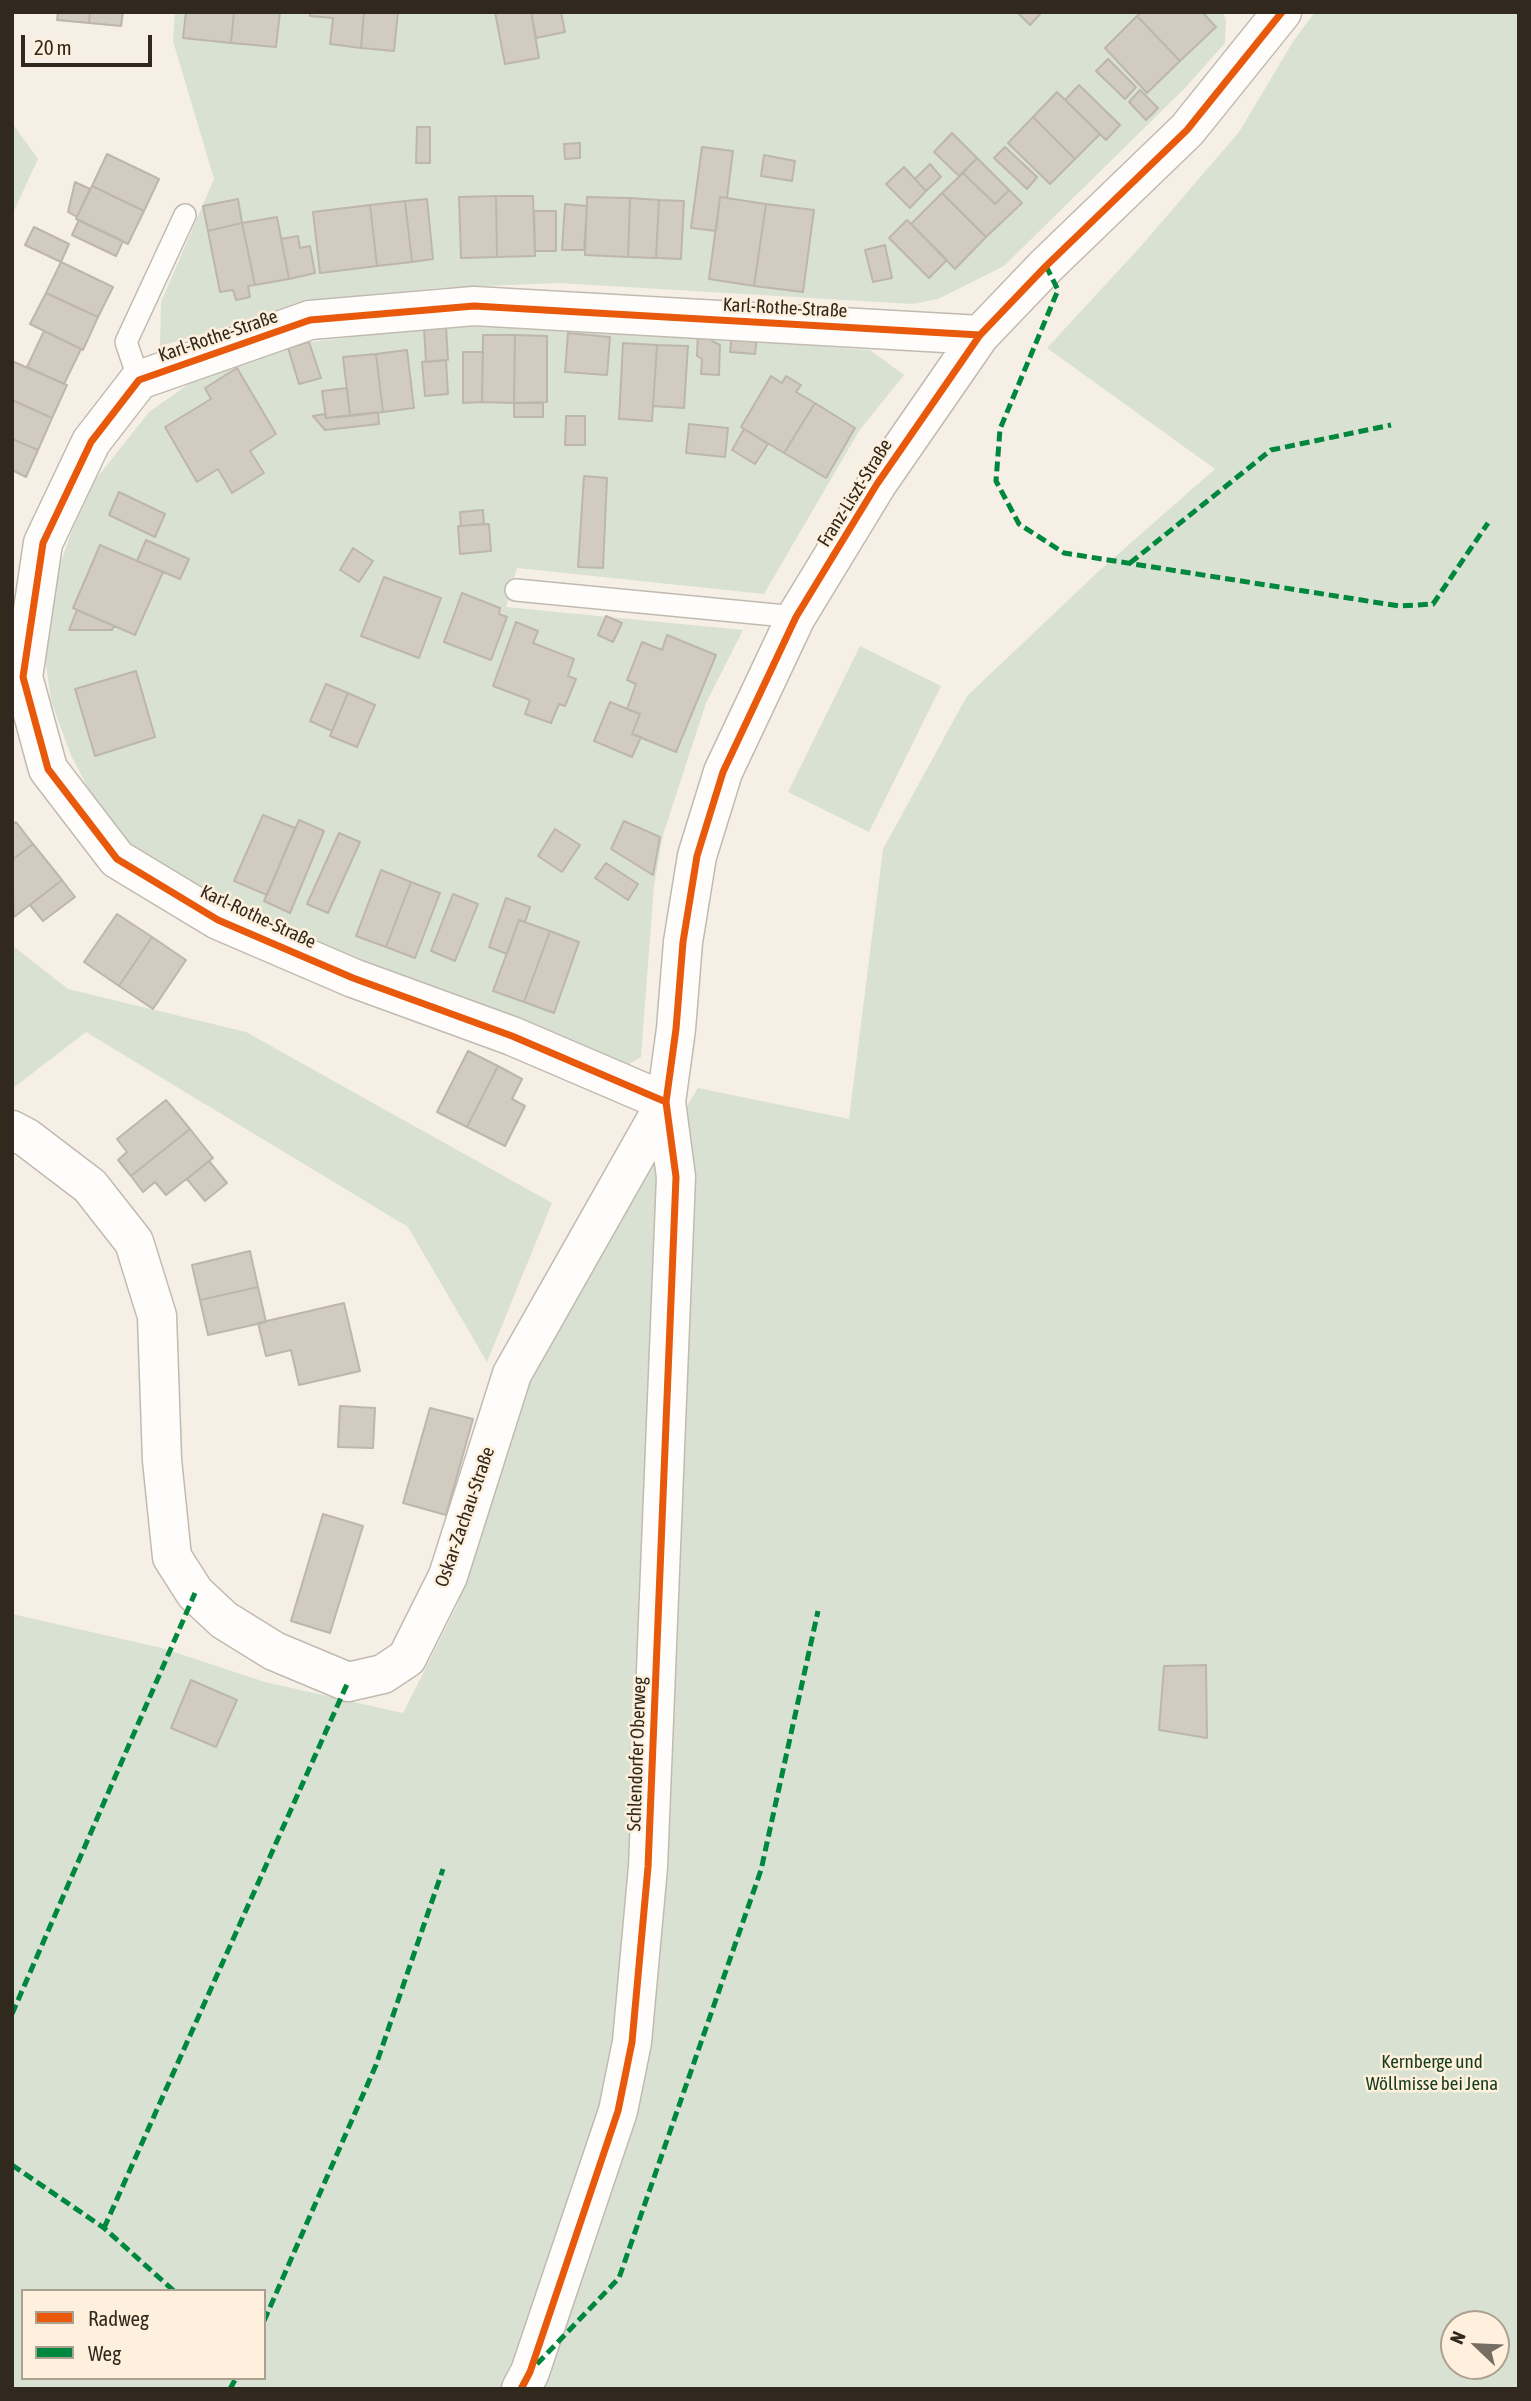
<!DOCTYPE html>
<meta charset="utf-8">
<style>
body{margin:0}
#map{position:relative;width:1531px;height:2401px;overflow:hidden;background:#f6efe5;font-family:"Asap Condensed",sans-serif}
canvas{display:block}
.frame{position:absolute;inset:0;border:14px solid #31291d;pointer-events:none}
.legend{position:absolute;left:21px;top:2289px;width:245px;height:91px;box-sizing:border-box;background:#fef0dd;border:2px solid #aca090;margin:0;padding:9px 12px;list-style:none;font-size:21px;color:#31291d}
.legend li{display:flex;align-items:center;gap:14px;height:35px}
.legend b{width:35px;border:2px solid #aca090}
.north{position:absolute;left:1440px;top:2310px;width:70px;height:70px;box-sizing:border-box;background:#fef0dd;border:2px solid #aca090;border-radius:50%;rotate:293deg;font-size:19px;font-weight:700;line-height:28px;text-align:center;color:#31291d}
.north::after{content:'';display:block;margin:auto;width:24px;height:32px;background:#766e63;clip-path:polygon(50% 0,100% 100%,50% 72%,0 100%)}
.scale{position:absolute;left:21px;top:35px;width:131px;height:32px;box-sizing:border-box;border:4px solid #31291d;border-top:0;padding-left:9px;font-size:21px;line-height:24px;white-space:nowrap;color:#31291d;-webkit-text-stroke:5px #fef0dd;paint-order:stroke}
</style>
<div id="map">
<canvas width="1531" height="2401"></canvas>
<div class="frame"></div>
<ul class="legend">
<li><b style="height:9px;background:#e8590c"></b>Radweg</li>
<li><b style="height:9px;background:#00873e"></b>Weg</li>
</ul>
<div class="north">N</div>
<div class="scale">20 m</div>
</div>
<script>
const ctx = document.querySelector('canvas').getContext('2d');
ctx.lineJoin = 'round';
function fillPath(path, color) { ctx.fillStyle = color; ctx.fill(path, 'evenodd'); }
function stroke(path, color, width, dash) { ctx.strokeStyle = color; ctx.lineWidth = width; ctx.lineCap = dash ? 'butt' : 'round'; ctx.setLineDash(dash || []); ctx.stroke(path); }
function label(font, color, halo, rows, align = 'center') {
  ctx.font = font + ' "Asap Condensed",sans-serif'; ctx.lineWidth = 5; ctx.setLineDash([]); ctx.textBaseline = 'middle'; ctx.strokeStyle = halo; ctx.fillStyle = color; for (const [text, x, y, turn = 0] of rows) {
    ctx.save(); ctx.translate(x, y); ctx.rotate((+turn || 0) * Math.PI / 180); ctx.textAlign = isNaN(turn) ? turn : align; if (halo) ctx.strokeText(text, 0, 0); ctx.fillText(text, 0, 0); ctx.restore();
  }
}
const green = new Path2D(`
 M 175,12 L 1223,12 L 1226,21 L 1225,43 L 1186,87 L 1004,266 L 938,299 L 912,304 L 558,283 L 439,288 L 318,300 L 160,346 L 161,302 L 214,179 L 173,41 Z
 M 1315,12 L 1519,12 L 1519,2389 L 12,2389 L 12,1614 L 162,1648 L 265,1682 L 403,1713 L 457,1606 L 525,1373 L 698,1088 L 849,1119 L 883,849 L 967,696 L 1100,570 L 1215,469 L 1047,348 L 1142,245 L 1239,132 L 1294,40 ZM 23,2291 L 264,2291 L 264,2378 L 23,2378 ZM 1454,2324 L 1496,2324 L 1496,2366 L 1454,2366 Z
 M 12,123 L 38,159 L 12,215 Z
 M 511,325 L 870,350 L 904,375 L 859,431 L 764,594 L 517,568 L 506,607 L 743,630 L 706,703 L 663,835 L 654,886 L 641,1057 L 619,1070 L 232,910 L 131,847 L 99,809 L 71,755 L 51,701 L 45,656 L 50,592 L 73,528 L 96,479 L 149,412 L 200,376 L 252,355 L 312,342 L 396,331 Z
 M 860,646 L 941,686 L 869,832 L 788,792 Z
 M 12,945 L 68,989 L 246,1032 L 552,1203 L 487,1362 L 408,1227 L 86,1032 L 12,1089 Z`);
const building = new Path2D(`
 M 58,12 L 90,12 L 89,23 L 57,20 Z
 M 90,12 L 123,12 L 121,26 L 89,23 Z
 M 186,12 L 234,12 L 231,43 L 183,38 Z
 M 234,12 L 280,12 L 276,47 L 231,43 Z
 M 310,12 L 364,12 L 361,48 L 330,44 L 333,18 L 310,16 Z
 M 364,12 L 398,12 L 394,51 L 361,48 Z
 M 495,12 L 531,12 L 539,58 L 505,64 Z
 M 531,12 L 561,12 L 565,32 L 536,38 Z
 M 1017,12 L 1042,12 L 1030,25 Z
 M 1142,12 L 1202,12 L 1216,27 L 1180,61 L 1137,16 Z
 M 1137,16 L 1180,61 L 1147,93 L 1105,48 Z
 M 1108,59 L 1136,87 L 1125,99 L 1096,71 Z
 M 1079,85 L 1120,125 L 1106,140 L 1065,100 Z
 M 1140,90 L 1158,108 L 1146,120 L 1129,102 Z
 M 1057,92 L 1100,134 L 1075,159 L 1033,117 Z
 M 1033,117 L 1075,159 L 1050,184 L 1008,143 Z
 M 417,127 L 430,127 L 430,163 L 416,163 Z
 M 952,133 L 977,158 L 959,176 L 934,152 Z
 M 580,143 L 580,158 L 565,159 L 564,144 Z
 M 702,147 L 733,151 L 727,198 L 720,197 L 716,231 L 691,228 Z
 M 1005,147 L 1037,177 L 1027,189 L 994,158 Z
 M 107,154 L 159,179 L 144,211 L 92,186 Z
 M 764,155 L 795,161 L 792,181 L 761,176 Z
 M 977,158 L 1009,190 L 995,204 L 963,173 Z
 M 930,164 L 941,177 L 926,191 L 915,179 Z
 M 904,167 L 926,191 L 910,208 L 886,184 Z
 M 963,173 L 995,204 L 1009,190 L 1022,203 L 986,237 L 942,193 Z
 M 75,182 L 90,189 L 77,217 L 68,212 Z
 M 92,186 L 144,211 L 128,244 L 76,219 Z
 M 942,193 L 986,237 L 955,269 L 911,224 Z
 M 496,196 L 497,257 L 461,258 L 459,197 Z
 M 496,196 L 533,196 L 535,256 L 497,257 Z
 M 587,197 L 630,198 L 628,257 L 585,255 Z
 M 720,197 L 766,204 L 754,286 L 709,279 Z
 M 630,198 L 659,200 L 656,258 L 628,257 Z
 M 238,199 L 242,223 L 208,231 L 203,206 Z
 M 427,199 L 433,259 L 412,262 L 405,201 Z
 M 659,200 L 684,201 L 681,259 L 656,258 Z
 M 405,201 L 412,262 L 377,266 L 370,205 Z
 M 565,204 L 587,206 L 584,250 L 562,250 Z
 M 766,204 L 814,210 L 803,292 L 754,286 Z
 M 370,205 L 377,266 L 320,273 L 313,212 Z
 M 534,211 L 556,211 L 556,251 L 535,251 Z
 M 277,217 L 289,279 L 255,285 L 242,223 Z
 M 79,220 L 123,241 L 116,256 L 72,235 Z
 M 907,220 L 947,260 L 929,278 L 889,238 Z
 M 242,223 L 255,285 L 248,286 L 250,297 L 236,300 L 233,290 L 220,292 L 208,231 Z
 M 34,227 L 69,244 L 61,262 L 25,245 Z
 M 298,236 L 300,248 L 310,246 L 315,273 L 289,279 L 281,239 Z
 M 885,245 L 892,278 L 873,282 L 865,250 Z
 M 61,262 L 113,287 L 98,317 L 46,293 Z
 M 46,293 L 98,317 L 83,350 L 30,324 Z
 M 446,326 L 448,360 L 426,362 L 424,328 Z
 M 698,329 L 712,331 L 712,341 L 720,345 L 719,375 L 701,374 L 702,359 L 697,356 Z
 M 44,331 L 81,349 L 64,384 L 27,367 Z
 M 568,333 L 610,337 L 607,375 L 565,372 Z
 M 732,334 L 757,337 L 755,354 L 730,352 Z
 M 483,335 L 515,335 L 514,403 L 482,402 Z
 M 515,335 L 547,336 L 547,402 L 514,403 Z
 M 309,342 L 321,378 L 299,384 L 288,348 Z
 M 623,343 L 657,345 L 652,421 L 619,419 Z
 M 657,345 L 688,346 L 684,408 L 653,406 Z
 M 407,350 L 414,408 L 383,412 L 376,354 Z
 M 463,352 L 483,352 L 482,402 L 463,403 Z
 M 376,354 L 383,412 L 350,416 L 343,357 Z
 M 446,360 L 448,394 L 425,396 L 422,362 Z
 M 12,361 L 67,385 L 52,418 L 12,400 Z
 M 237,368 L 276,434 L 250,451 L 264,473 L 232,493 L 218,469 L 197,482 L 165,427 L 211,399 L 205,388 Z
 M 771,376 L 782,383 L 786,376 L 801,385 L 796,392 L 815,403 L 784,453 L 741,427 Z
 M 347,388 L 350,416 L 326,418 L 322,391 Z
 M 12,400 L 52,418 L 38,450 L 12,439 Z
 M 514,403 L 543,403 L 543,417 L 514,417 Z
 M 815,403 L 855,428 L 826,478 L 784,453 Z
 M 378,412 L 379,424 L 325,430 L 313,416 L 324,414 L 326,418 Z
 M 566,416 L 585,416 L 585,445 L 565,445 Z
 M 689,424 L 728,428 L 725,457 L 686,453 Z
 M 744,429 L 768,444 L 755,464 L 732,450 Z
 M 12,439 L 38,450 L 26,477 L 12,470 Z
 M 584,476 L 607,478 L 603,568 L 578,567 Z
 M 119,492 L 165,514 L 155,537 L 109,515 Z
 M 483,510 L 484,524 L 461,526 L 460,512 Z
 M 489,524 L 491,551 L 460,554 L 458,526 Z
 M 146,540 L 189,559 L 180,579 L 137,561 Z
 M 100,545 L 163,572 L 135,635 L 73,608 Z
 M 353,548 L 373,561 L 359,582 L 340,570 Z
 M 384,577 L 441,598 L 419,658 L 361,636 Z
 M 462,593 L 500,608 L 499,614 L 507,617 L 491,660 L 444,642 Z
 M 77,610 L 114,626 L 112,630 L 69,630 Z
 M 606,616 L 622,623 L 613,642 L 598,635 Z
 M 516,622 L 538,631 L 533,643 L 574,659 L 568,676 L 576,679 L 565,706 L 559,704 L 551,723 L 525,714 L 530,700 L 493,686 Z
 M 667,635 L 716,655 L 676,752 L 632,734 L 640,714 L 627,709 L 636,684 L 627,680 L 642,642 L 662,650 Z
 M 136,671 L 155,737 L 95,756 L 75,689 Z
 M 326,684 L 348,693 L 332,731 L 310,721 Z
 M 348,693 L 375,705 L 357,747 L 330,736 Z
 M 610,702 L 640,714 L 632,734 L 641,737 L 632,757 L 594,741 Z
 M 263,815 L 295,828 L 267,895 L 234,881 Z
 M 299,820 L 324,831 L 290,913 L 264,901 Z
 M 624,821 L 660,837 L 653,875 L 611,849 Z
 M 16,822 L 33,844 L 12,860 L 12,825 Z
 M 555,829 L 580,845 L 562,872 L 538,856 Z
 M 339,833 L 360,842 L 328,913 L 307,904 Z
 M 33,844 L 62,880 L 14,917 L 12,860 Z
 M 606,863 L 638,884 L 628,900 L 595,878 Z
 M 381,870 L 411,882 L 386,947 L 356,936 Z
 M 62,880 L 75,897 L 43,921 L 30,905 Z
 M 411,882 L 440,893 L 415,958 L 386,947 Z
 M 453,894 L 478,904 L 455,961 L 431,951 Z
 M 506,898 L 530,907 L 525,922 L 519,920 L 507,954 L 489,947 Z
 M 117,914 L 152,937 L 119,986 L 84,962 Z
 M 519,920 L 550,931 L 524,1002 L 493,991 Z
 M 550,931 L 579,942 L 554,1013 L 524,1002 Z
 M 152,937 L 186,960 L 153,1009 L 119,986 Z
 M 468,1051 L 498,1066 L 467,1127 L 437,1112 Z
 M 498,1066 L 522,1079 L 512,1099 L 525,1106 L 505,1146 L 467,1127 Z
 M 166,1100 L 190,1129 L 131,1176 L 118,1160 L 127,1152 L 117,1139 Z
 M 190,1129 L 213,1158 L 166,1195 L 155,1182 L 143,1192 L 131,1176 Z
 M 209,1161 L 227,1183 L 205,1201 L 187,1179 Z
 M 250,1251 L 258,1287 L 200,1300 L 192,1265 Z
 M 258,1287 L 266,1322 L 208,1335 L 200,1300 Z
 M 344,1303 L 360,1371 L 299,1385 L 291,1350 L 266,1356 L 258,1323 Z
 M 340,1406 L 375,1408 L 373,1448 L 338,1447 Z
 M 430,1408 L 473,1419 L 446,1515 L 403,1503 Z
 M 323,1514 L 363,1526 L 330,1633 L 291,1621 Z
 M 1206,1665 L 1207,1738 L 1159,1730 L 1164,1666 Z
 M 191,1680 L 237,1700 L 216,1747 L 171,1728 Z`);
const lane = new Path2D(`
 M 139,380 L 126,342 L 185,215
 M 516,590 L 796,617`);
const street = new Path2D(`
 M 666,1102 L 512,1036 L 353,978 L 218,920 L 117,859 L 48,769 L 23,677 L 43,543 L 91,442 L 139,380 L 310,320 L 474,306 L 980,335
 M 12,1130 L 27,1138 L 90,1186 L 134,1242 L 157,1316 L 162,1460 L 172,1557 L 195,1593 L 224,1620 L 274,1651 L 348,1682 L 383,1674 L 407,1658 L 448,1576 L 512,1374 L 666,1102
 M 521,2389 L 530,2372 L 618,2111 L 632,2042 L 648,1867 L 676,1177 L 666,1102 L 676,1029 L 683,942 L 697,856 L 723,772 L 796,617 L 877,484 L 980,335 L 1046,266 L 1187,130 L 1282,12`);
const quiet = new Path2D(`
 M 1046,266 L 1058,290 L 1000,429 L 996,481 L 1019,524 L 1064,553 L 1399,606 L 1433,604 L 1488,523
 M 1130,563 L 1271,450 L 1391,425
 M 12,2014 L 195,1593
 M 12,2165 L 104,2228 L 174,2291
 M 104,2228 L 348,1682
 M 264,2321 L 376,2065 L 443,1869
 M 537,2364 L 619,2278 L 761,1870 L 818,1611
 M 230,2389 L 236,2378`);
const cycleway = new Path2D(`
 M 666,1102 L 512,1036 L 353,978 L 218,920 L 117,859 L 48,769 L 23,677 L 43,543 L 91,442 L 139,380 L 310,320 L 474,306 L 980,335
 M 521,2389 L 530,2372 L 618,2111 L 632,2042 L 648,1867 L 676,1177 L 666,1102 L 676,1029 L 683,942 L 697,856 L 723,772 L 796,617 L 877,484 L 980,335 L 1046,266 L 1187,130 L 1282,12`);
const streetNames = [
 ["Karl-Rothe-Straße",785,308,3],
 ["Karl-Rothe-Straße",218,336,-19],
 ["Franz-Liszt-Straße",855,493,-58],
 ["Karl-Rothe-Straße",258,917,25],
 ["Oskar-Zachau-Straße",465,1517,-71],
 ["Schlendorfer Oberweg",637,1754,-88]
];
const parkNames = [
 ["Kernberge und",1432,2062],
 ["Wöllmisse bei Jena",1432,2084]
];
fillPath(green, '#d9e2d2');
fillPath(building, '#d2cbc0');
stroke(building, '#bdb6ac', 2);
stroke(lane, '#c1bab0', 24);
stroke(street, '#c1bab0', 41);
stroke(lane, '#fefdfb', 21);
stroke(street, '#fefdfb', 38);
stroke(quiet, '#00873e', 5, [10, 5]);
stroke(cycleway, '#e8590c', 7);
label('19px', '#31291d', '#fef0dd', streetNames);
label('19px', '#143e1a', '#fef0dd', parkNames);
</script>
